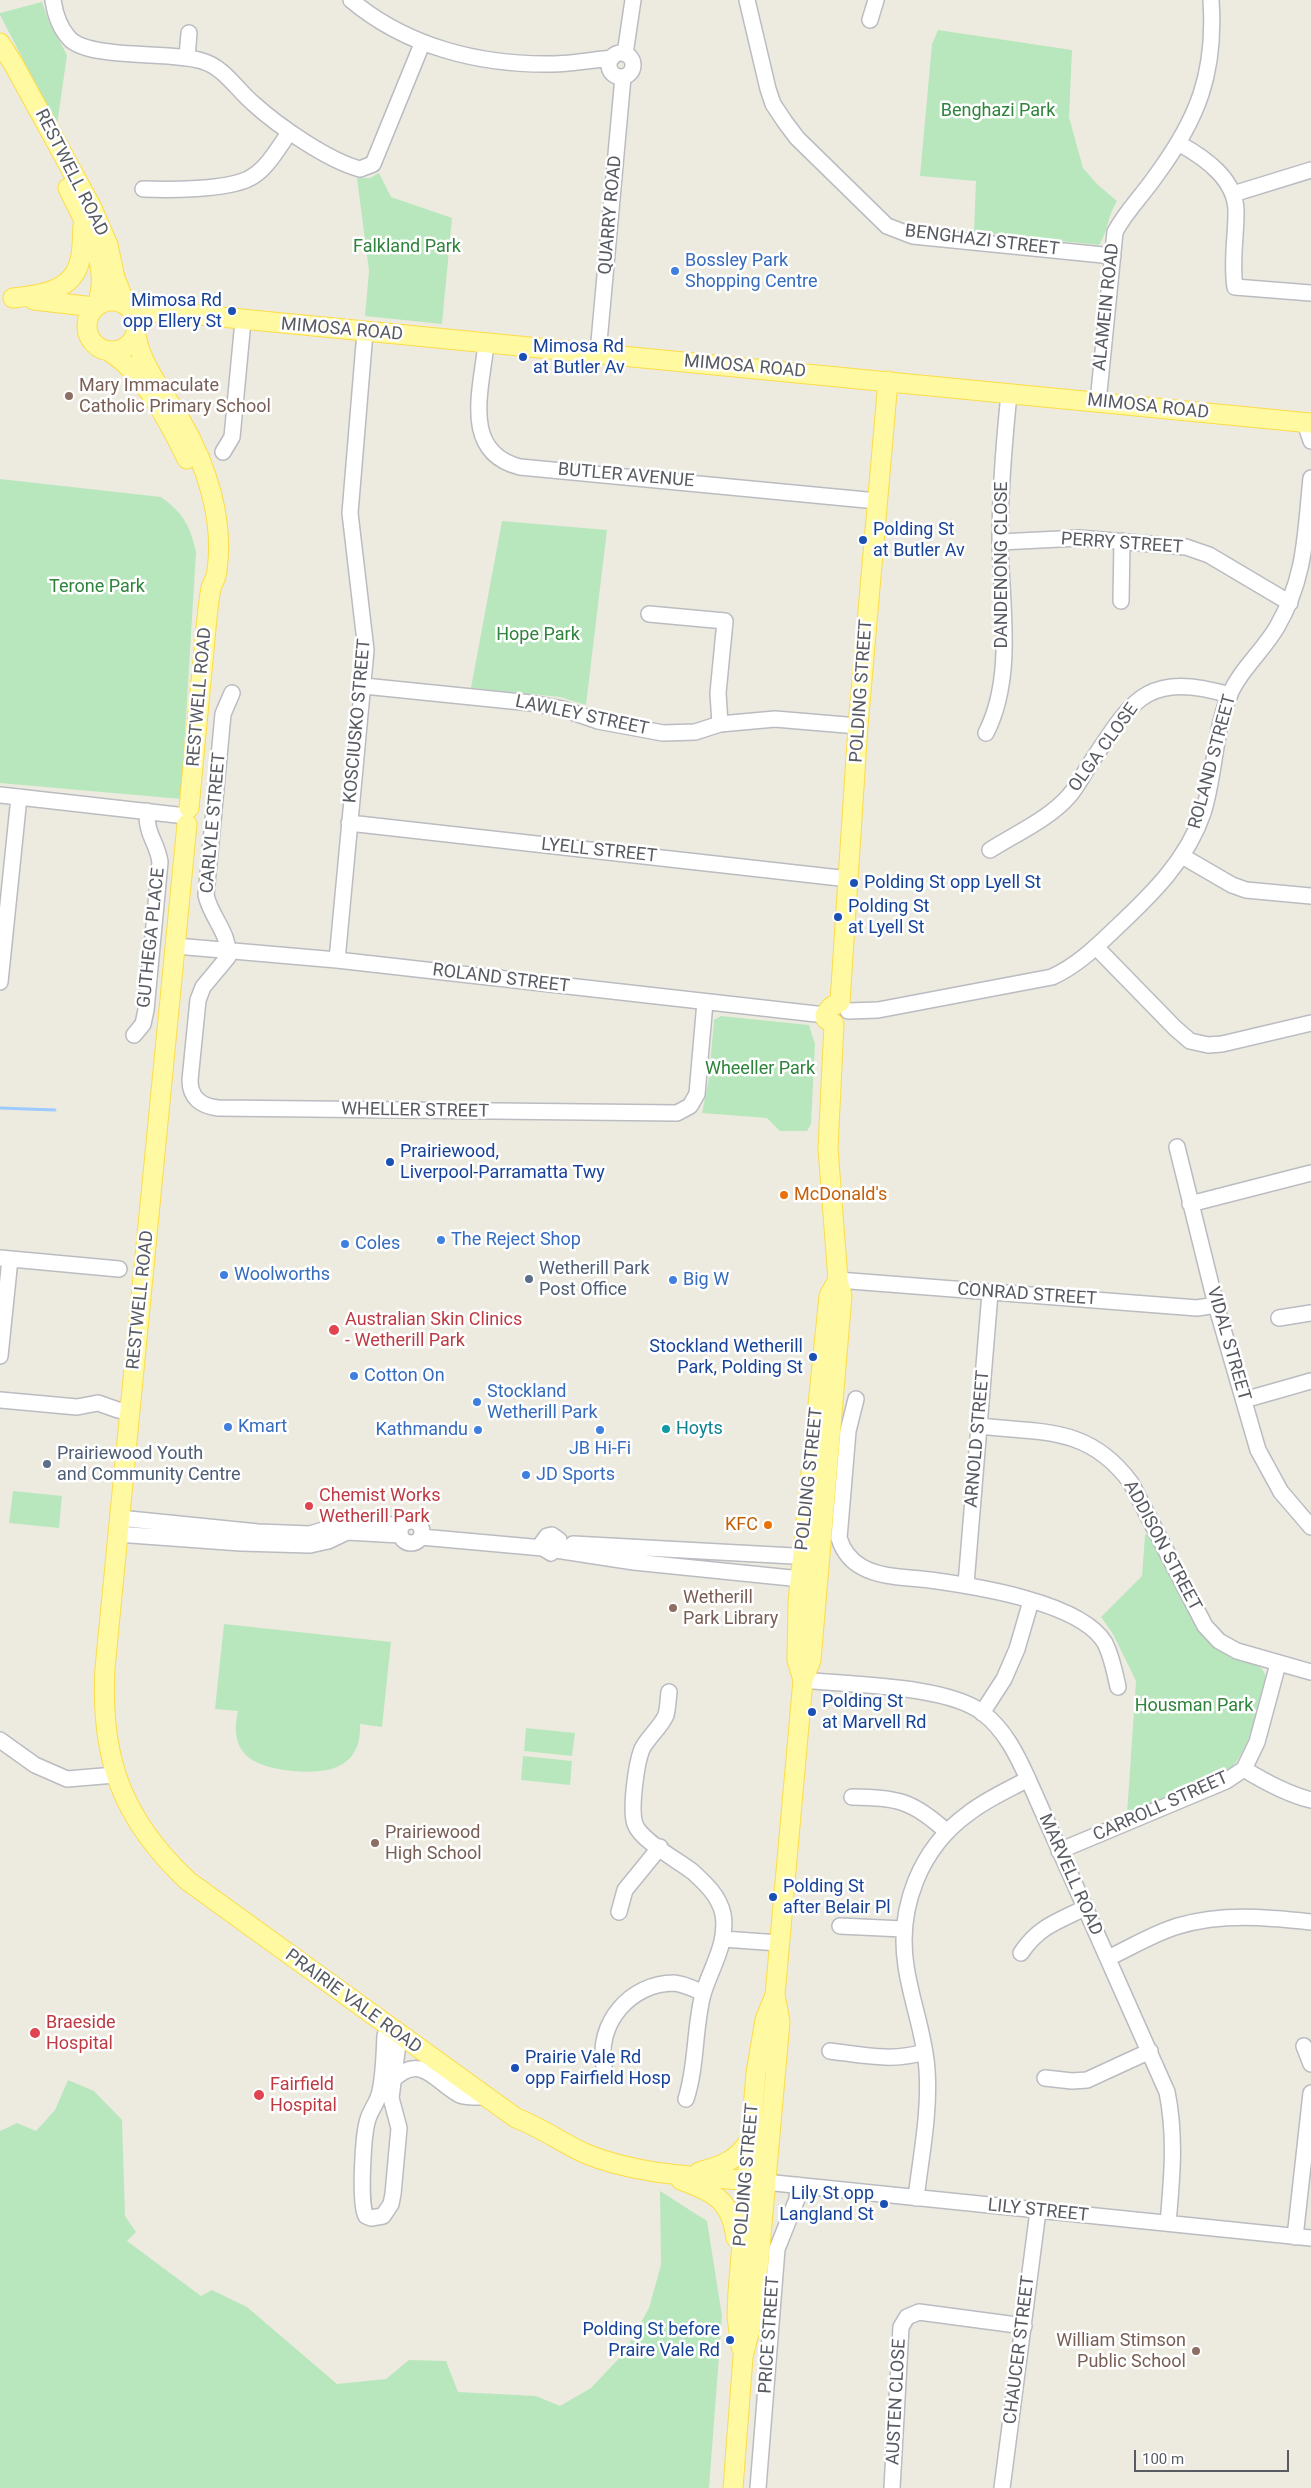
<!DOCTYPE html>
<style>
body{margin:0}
#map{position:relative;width:1311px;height:2488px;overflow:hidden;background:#edebdf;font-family:Roboto,sans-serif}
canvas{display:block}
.scale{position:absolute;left:1134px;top:2450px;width:155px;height:22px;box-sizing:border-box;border:2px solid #585b62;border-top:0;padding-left:6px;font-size:15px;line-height:18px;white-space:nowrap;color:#585b62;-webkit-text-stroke:4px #fff;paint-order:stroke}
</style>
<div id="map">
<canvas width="1311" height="2488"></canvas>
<div class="scale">100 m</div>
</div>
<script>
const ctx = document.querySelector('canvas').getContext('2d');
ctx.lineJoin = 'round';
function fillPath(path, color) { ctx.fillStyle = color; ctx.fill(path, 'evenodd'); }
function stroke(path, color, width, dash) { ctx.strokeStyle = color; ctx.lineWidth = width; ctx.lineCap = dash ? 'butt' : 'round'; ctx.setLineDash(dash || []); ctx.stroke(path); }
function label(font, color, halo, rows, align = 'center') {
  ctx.font = font + ' Roboto,sans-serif'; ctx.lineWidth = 5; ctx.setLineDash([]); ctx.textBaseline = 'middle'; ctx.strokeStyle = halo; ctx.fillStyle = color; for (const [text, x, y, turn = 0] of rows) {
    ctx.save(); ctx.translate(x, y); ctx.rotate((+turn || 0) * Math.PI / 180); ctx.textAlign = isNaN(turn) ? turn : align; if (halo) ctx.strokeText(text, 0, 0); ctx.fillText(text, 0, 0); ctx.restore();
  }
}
const green = new Path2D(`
 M 42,2 L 49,22 L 67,55 L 57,125 L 0,15 L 0,13 Z
 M 938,30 L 1072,50 L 1069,117 L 1083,168 L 1098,185 L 1117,201 C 1107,217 1108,232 1099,245 L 974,232 L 976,181 L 920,176 L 932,44 Z
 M 379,173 L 391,197 L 452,218 L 442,324 L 365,316 L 369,271 L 357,178 L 370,178 Z
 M 0,479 L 161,497 C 183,513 190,525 196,552 L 181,799 L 0,783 Z
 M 502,521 L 607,530 L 586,705 L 560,697 L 471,688 Z
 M 721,1016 L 809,1025 L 815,1044 L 811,1124 L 807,1131 L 780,1131 L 767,1118 L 702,1113 L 709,1078 L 714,1020 Z
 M 13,1491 L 62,1496 L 59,1528 L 9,1523 Z
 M 1148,1533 L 1207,1640 C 1212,1644 1217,1650 1223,1652 C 1237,1659 1264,1660 1266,1678 C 1260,1702 1249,1750 1232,1767 C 1214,1784 1152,1803 1127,1814 L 1136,1681 L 1113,1634 L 1101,1617 L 1142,1576 L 1145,1535 Z
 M 224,1624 L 391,1642 L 382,1727 L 360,1724 C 362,1769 327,1774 293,1771 C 255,1767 228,1756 238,1711 L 215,1709 Z
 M 526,1728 L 575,1733 L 572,1756 L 524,1751 Z
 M 523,1756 L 572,1761 L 570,1785 L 521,1780 Z
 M 68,2080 L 94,2091 L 122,2120 L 125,2216 L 136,2232 L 127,2241 L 201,2296 L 212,2290 L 247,2307 L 337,2384 L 386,2379 L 409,2360 L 446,2361 L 458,2392 L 536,2396 L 560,2406 L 591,2388 L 624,2353 L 649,2308 L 661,2265 L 660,2191 L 707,2221 L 722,2316 L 709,2488 L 0,2488 L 0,2131 L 17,2123 L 36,2131 L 55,2110 Z`);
const stream = new Path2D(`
 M 0,1108 L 55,1110`);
const minor = new Path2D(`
 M 53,0 C 55,14 59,27 69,38 C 88,60 172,51 202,61 C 224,67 237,90 254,104 C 278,126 329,161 360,169 L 373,164 L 422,44
 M 351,0 C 407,47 480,65 551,64 C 571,64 592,60 612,58
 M 747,0 L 768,89 L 773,104 L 785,122 L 797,138 L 887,226 L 913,236 L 1113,256
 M 870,20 L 876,0
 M609 65a12 12 0 1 1 24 0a12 12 0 1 1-24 0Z
 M 625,54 L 633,0
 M 187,57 L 189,33
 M 1180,144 C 1205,158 1237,180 1236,213 C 1236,238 1231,262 1235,287 L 1311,293
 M 143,189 C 169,190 225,190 248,179 C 266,171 278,148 289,133
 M 1233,194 L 1311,170
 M 486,343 C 482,388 460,452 520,467 L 877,501
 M 598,353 L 623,77
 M 1098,402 L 1115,232 C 1126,211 1142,196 1155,177 C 1198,119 1216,73 1211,0
 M 1305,423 L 1311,441
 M 223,452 L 232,437 L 243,321
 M 1000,542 L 1079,538 L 1186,547 L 1209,555 L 1290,603
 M 1121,601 L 1122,541
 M 649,614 L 725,621 L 718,693 L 720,724
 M 364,686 L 531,703 L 563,709 L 598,721 L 663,733 L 695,732 L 720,724 L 775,719 L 858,726
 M 232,693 L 223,714 L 206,895 C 211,918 230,933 228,957 L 203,987 L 198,1000 L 190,1080 C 190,1098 201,1106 218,1108 L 677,1113 L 690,1106 L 697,1094 L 705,1002
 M 986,733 C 1015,676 1001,604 1000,542 C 1000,492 1004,443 1009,394
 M 0,795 L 177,815
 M 349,823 L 849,879
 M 990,850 C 1015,834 1049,819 1069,796 C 1076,788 1082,777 1088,767 C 1132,701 1144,670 1230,695
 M 1182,856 L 1232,885 L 1246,890 L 1311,896
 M 176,946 L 337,960 L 825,1015
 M 1096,947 L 1175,1028 L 1190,1041 L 1208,1045 L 1222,1044 L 1311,1023
 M 337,960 L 366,650 L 350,513 L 365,332
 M 0,982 L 19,797
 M 848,1011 L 878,1010 L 1052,977 C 1078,965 1097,946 1117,927 C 1152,894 1187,860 1203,813 C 1215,775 1214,733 1229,696 C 1240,670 1263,651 1277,627 C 1306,577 1305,535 1311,478
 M 134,1035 L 143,1024 L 146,1010 L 160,862 C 157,841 146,836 147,811
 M 1177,1147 L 1216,1305 L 1258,1450 L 1281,1492 L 1311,1527
 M 1190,1204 L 1311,1173
 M 0,1258 L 119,1269
 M 838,1280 L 1197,1308 L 1216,1305
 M 1279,1318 L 1311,1313
 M 0,1356 L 10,1259
 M 856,1399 L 848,1431 L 839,1538 C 843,1551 851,1561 862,1567 C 881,1578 908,1577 930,1580 C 974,1586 1081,1602 1105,1643 C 1112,1657 1115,1673 1118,1687
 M 0,1400 L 77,1407 L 98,1403 L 118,1410 L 130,1411
 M 1244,1400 L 1311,1381
 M 979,1426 C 1043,1433 1089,1426 1131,1483 L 1205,1626 L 1219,1641 L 1237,1651 L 1311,1672
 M 119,1518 L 258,1532 L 310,1534 L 352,1521 L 392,1525
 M400 1532a11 11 0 1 1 22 0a11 11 0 1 1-22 0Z
 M 117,1534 L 241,1543 L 310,1545 L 328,1541 L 347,1532 L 400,1535
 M 421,1537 L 543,1548 L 551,1553 L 558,1548 L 559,1540 L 552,1535 L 547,1536 L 542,1543 L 543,1548
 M 573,1544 L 812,1557
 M 556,1550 L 634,1562 L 811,1580
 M 966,1584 L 990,1293
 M 803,1680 C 850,1685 947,1685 983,1713 C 1005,1730 1017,1755 1028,1779 L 1167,2092 C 1176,2136 1172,2178 1168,2223
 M 669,1692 C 668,1699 668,1708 666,1715 C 661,1727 648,1737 642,1749 C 636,1764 630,1810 635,1824 C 640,1840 679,1861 693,1872 C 706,1884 719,1896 723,1914 C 728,1944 711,1967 703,1994 C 694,2029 697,2065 686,2099
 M 982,1713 L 1004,1679 L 1017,1649 L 1031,1601
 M 0,1740 L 35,1765 L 67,1779 L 115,1775
 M 1244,1769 C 1265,1782 1287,1794 1311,1800
 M 852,1797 C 898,1798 912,1800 947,1832
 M 1059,1851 L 1226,1781 L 1244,1769 L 1257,1742 L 1278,1664
 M 619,1912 L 625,1890 L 660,1847
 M 840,1926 L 903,1929
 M 723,1939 L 779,1943
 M 1021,1953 C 1038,1927 1058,1921 1085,1908
 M 1108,1958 C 1130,1948 1154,1933 1178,1926 C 1222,1913 1266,1917 1311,1922
 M 388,2028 L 385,2036 C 384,2054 384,2073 380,2091 C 378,2102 371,2109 368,2119 C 363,2134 359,2204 366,2216 L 371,2218 L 383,2216 L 391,2204 L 393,2194 L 399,2128 L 391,2098 L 399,2036
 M 1304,2046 L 1311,2064
 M 830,2051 C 863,2055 892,2062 924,2052
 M 604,2066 C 596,2024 630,1983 674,1983 C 685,1984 694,1989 703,1993
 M 1045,2078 L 1072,2081 L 1087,2080 L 1150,2051
 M 392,2081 C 421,2051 436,2083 460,2095 C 468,2098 480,2097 488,2097
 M 765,2182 L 1311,2238
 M 916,2198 C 921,2156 930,2112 927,2070 C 925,2035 911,2001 906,1966 C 897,1908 920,1848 969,1813 C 987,1799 1008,1790 1028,1779
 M 1295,2237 L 1311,2093
 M 758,2488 L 777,2249 L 797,2199 L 798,2185
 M 892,2488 L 901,2327 L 907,2317 L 919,2312 L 1024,2326
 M 1002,2488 L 1038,2211`);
const major = new Path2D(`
 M 0,43 L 14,65 L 91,206 L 108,245 L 115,278 L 126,305
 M 68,188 C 85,224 112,265 97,305
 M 13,298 C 39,295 73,292 80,260 C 83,249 82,237 83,225
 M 34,300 L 94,307
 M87 326a25 25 0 1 1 50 0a25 25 0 1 1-50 0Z
 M 132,311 L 180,313 L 1311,423
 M 136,335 C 141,366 165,394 181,421 C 207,465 224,520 217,570 C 217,577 213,582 211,588 C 209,598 208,609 207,618 L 189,808
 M 110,352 C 144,373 170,424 187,459
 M 187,824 L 105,1668 C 100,1758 122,1819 188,1881 L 516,2118 C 540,2127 561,2142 584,2153 C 641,2177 705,2176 765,2182
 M 840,1002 L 858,726 L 888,381
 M 834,1024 L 826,1019 L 825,1015 L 831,1007 L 840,1002
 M 803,1680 L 797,1660 L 798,1602 L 829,1296 L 838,1280
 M 699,2172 C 723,2165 735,2162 750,2140
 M 681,2180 C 714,2193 731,2199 736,2238
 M 741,2347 L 737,2317 L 738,2292 L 756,2073 L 765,2020 L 775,1995
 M 733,2488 L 743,2357 L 754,2314 L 780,2022 L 775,1995 L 803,1680 L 811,1660 L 842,1296 L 838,1280 L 828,1148 L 834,1024`);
const markers = [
 [675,271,5,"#3f7fe0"],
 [232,311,5,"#1a4fb4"],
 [523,357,5,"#1a4fb4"],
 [69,396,5,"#8d6e63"],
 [863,540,5,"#1a4fb4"],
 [854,883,5,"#1a4fb4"],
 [838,917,5,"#1a4fb4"],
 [390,1162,5,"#1a4fb4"],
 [784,1195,5,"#e8710a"],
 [441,1240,5,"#3f7fe0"],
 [345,1244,5,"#3f7fe0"],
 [224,1275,5,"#3f7fe0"],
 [529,1279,5,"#5c6f8a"],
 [673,1280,5,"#3f7fe0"],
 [334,1330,6,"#e0444e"],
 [813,1357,5,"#1a4fb4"],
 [354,1376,5,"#3f7fe0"],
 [477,1402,5,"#3f7fe0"],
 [228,1427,5,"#3f7fe0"],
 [666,1429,5,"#0f9aa8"],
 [478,1430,5,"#3f7fe0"],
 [600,1430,5,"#3f7fe0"],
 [47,1464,5,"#5c6f8a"],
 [526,1475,5,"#3f7fe0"],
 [309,1506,5,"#e0444e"],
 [768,1525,5,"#e8710a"],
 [673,1608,5,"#8d6e63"],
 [812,1712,5,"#1a4fb4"],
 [375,1843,5,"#8d6e63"],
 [773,1897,5,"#1a4fb4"],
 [35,2033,6,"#e0444e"],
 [515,2068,5,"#1a4fb4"],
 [259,2095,6,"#e0444e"],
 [884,2204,5,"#1a4fb4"],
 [730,2340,5,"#1a4fb4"],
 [1196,2351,5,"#8d6e63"]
];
const parkNames = [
 ["Benghazi Park",998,111],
 ["Falkland Park",407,247],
 ["Terone Park",97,587],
 ["Hope Park",538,635],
 ["Wheeller Park",760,1069],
 ["Housman Park",1194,1706]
];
const streetNames = [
 ["RESTWELL ROAD",71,173,63],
 ["QUARRY ROAD",611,215,-85],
 ["BENGHAZI STREET",982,241,7],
 ["ALAMEIN ROAD",1107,307,-84],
 ["MIMOSA ROAD",342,330,5],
 ["MIMOSA ROAD",745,367,5],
 ["MIMOSA ROAD",1148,407,6],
 ["BUTLER AVENUE",626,476,5],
 ["PERRY STREET",1122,544,4],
 ["DANDENONG CLOSE",1002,565,-90],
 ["POLDING STREET",862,691,-86],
 ["RESTWELL ROAD",200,697,-85],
 ["LAWLEY STREET",582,716,12],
 ["KOSCIUSKO STREET",358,721,-85],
 ["OLGA CLOSE",1104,748,-54],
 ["ROLAND STREET",1213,762,-75],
 ["CARLYLE STREET",214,823,-85],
 ["LYELL STREET",599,851,6],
 ["GUTHEGA PLACE",152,938,-84],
 ["ROLAND STREET",501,979,7],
 ["WHELLER STREET",415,1111,1],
 ["CONRAD STREET",1027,1295,4],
 ["RESTWELL ROAD",141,1300,-84],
 ["VIDAL STREET",1228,1344,74],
 ["ARNOLD STREET",978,1439,-85],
 ["POLDING STREET",810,1479,-84],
 ["ADDISON STREET",1162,1546,62],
 ["CARROLL STREET",1161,1807,-24],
 ["MARVELL ROAD",1070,1875,66],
 ["PRAIRIE VALE ROAD",353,2002,36],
 ["POLDING STREET",747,2175,-85],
 ["LILY STREET",1038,2211,6],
 ["PRICE STREET",770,2335,-86],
 ["CHAUCER STREET",1020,2350,-83],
 ["AUSTEN CLOSE",897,2402,-87]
];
const shopNames = [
 ["Bossley Park",685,261],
 ["Shopping Centre",685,282],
 ["The Reject Shop",451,1240],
 ["Coles",355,1244],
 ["Woolworths",234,1275],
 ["Big W",683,1280],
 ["Cotton On",364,1376],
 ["Stockland",487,1392],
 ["Wetherill Park",487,1413],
 ["Kmart",238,1427],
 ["Kathmandu",468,1430,"right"],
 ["JB Hi-Fi",600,1449,"center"],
 ["JD Sports",536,1475]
];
const transitNames = [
 ["Mimosa Rd",222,301,"right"],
 ["opp Ellery St",222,322,"right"],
 ["Mimosa Rd",533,347],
 ["at Butler Av",533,368],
 ["Polding St",873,530],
 ["at Butler Av",873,551],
 ["Polding St opp Lyell St",864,883],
 ["Polding St",848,907],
 ["at Lyell St",848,928],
 ["Prairiewood,",400,1152],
 ["Liverpool-Parramatta Twy",400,1173],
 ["Stockland Wetherill",803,1347,"right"],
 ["Park, Polding St",803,1368,"right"],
 ["Polding St",822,1702],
 ["at Marvell Rd",822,1723],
 ["Polding St",783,1887],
 ["after Belair Pl",783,1908],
 ["Prairie Vale Rd",525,2058],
 ["opp Fairfield Hosp",525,2079],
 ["Lily St opp",874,2194,"right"],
 ["Langland St",874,2215,"right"],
 ["Polding St before",720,2330,"right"],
 ["Praire Vale Rd",720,2351,"right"]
];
const educationNames = [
 ["Mary Immaculate",79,386],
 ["Catholic Primary School",79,407],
 ["Wetherill",683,1598],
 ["Park Library",683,1619],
 ["Prairiewood",385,1833],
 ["High School",385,1854],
 ["William Stimson",1186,2341,"right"],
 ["Public School",1186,2362,"right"]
];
const foodNames = [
 ["McDonald's",794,1195],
 ["KFC",758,1525,"right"]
];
const serviceNames = [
 ["Wetherill Park",539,1269],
 ["Post Office",539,1290],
 ["Prairiewood Youth",57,1454],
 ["and Community Centre",57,1475]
];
const healthNames = [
 ["Australian Skin Clinics",345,1320],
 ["- Wetherill Park",345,1341],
 ["Chemist Works",319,1496],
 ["Wetherill Park",319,1517],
 ["Braeside",46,2023],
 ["Hospital",46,2044],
 ["Fairfield",270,2085],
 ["Hospital",270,2106]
];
const cultureNames = [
 ["Hoyts",676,1429]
];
fillPath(green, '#b9e7bd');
stroke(stream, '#9dcaff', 3);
stroke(minor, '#babcc2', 18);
stroke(major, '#fcdc48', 21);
stroke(minor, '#fff', 15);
stroke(major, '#fff9a2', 19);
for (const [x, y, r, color] of markers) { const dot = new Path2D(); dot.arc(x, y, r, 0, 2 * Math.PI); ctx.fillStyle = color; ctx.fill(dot); stroke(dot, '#fff', 2); }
label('18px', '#2d843a', '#fff', parkNames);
label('18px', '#585b62', '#fff', streetNames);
label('18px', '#366cbe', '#fff', shopNames, 'left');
label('18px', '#164399', '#fff', transitNames, 'left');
label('18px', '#785e54', '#fff', educationNames, 'left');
label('18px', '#c56008', '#fff', foodNames, 'left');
label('18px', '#4e5e75', '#fff', serviceNames, 'left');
label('18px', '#be3a42', '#fff', healthNames, 'left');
label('18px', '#0d838f', '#fff', cultureNames, 'left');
</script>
